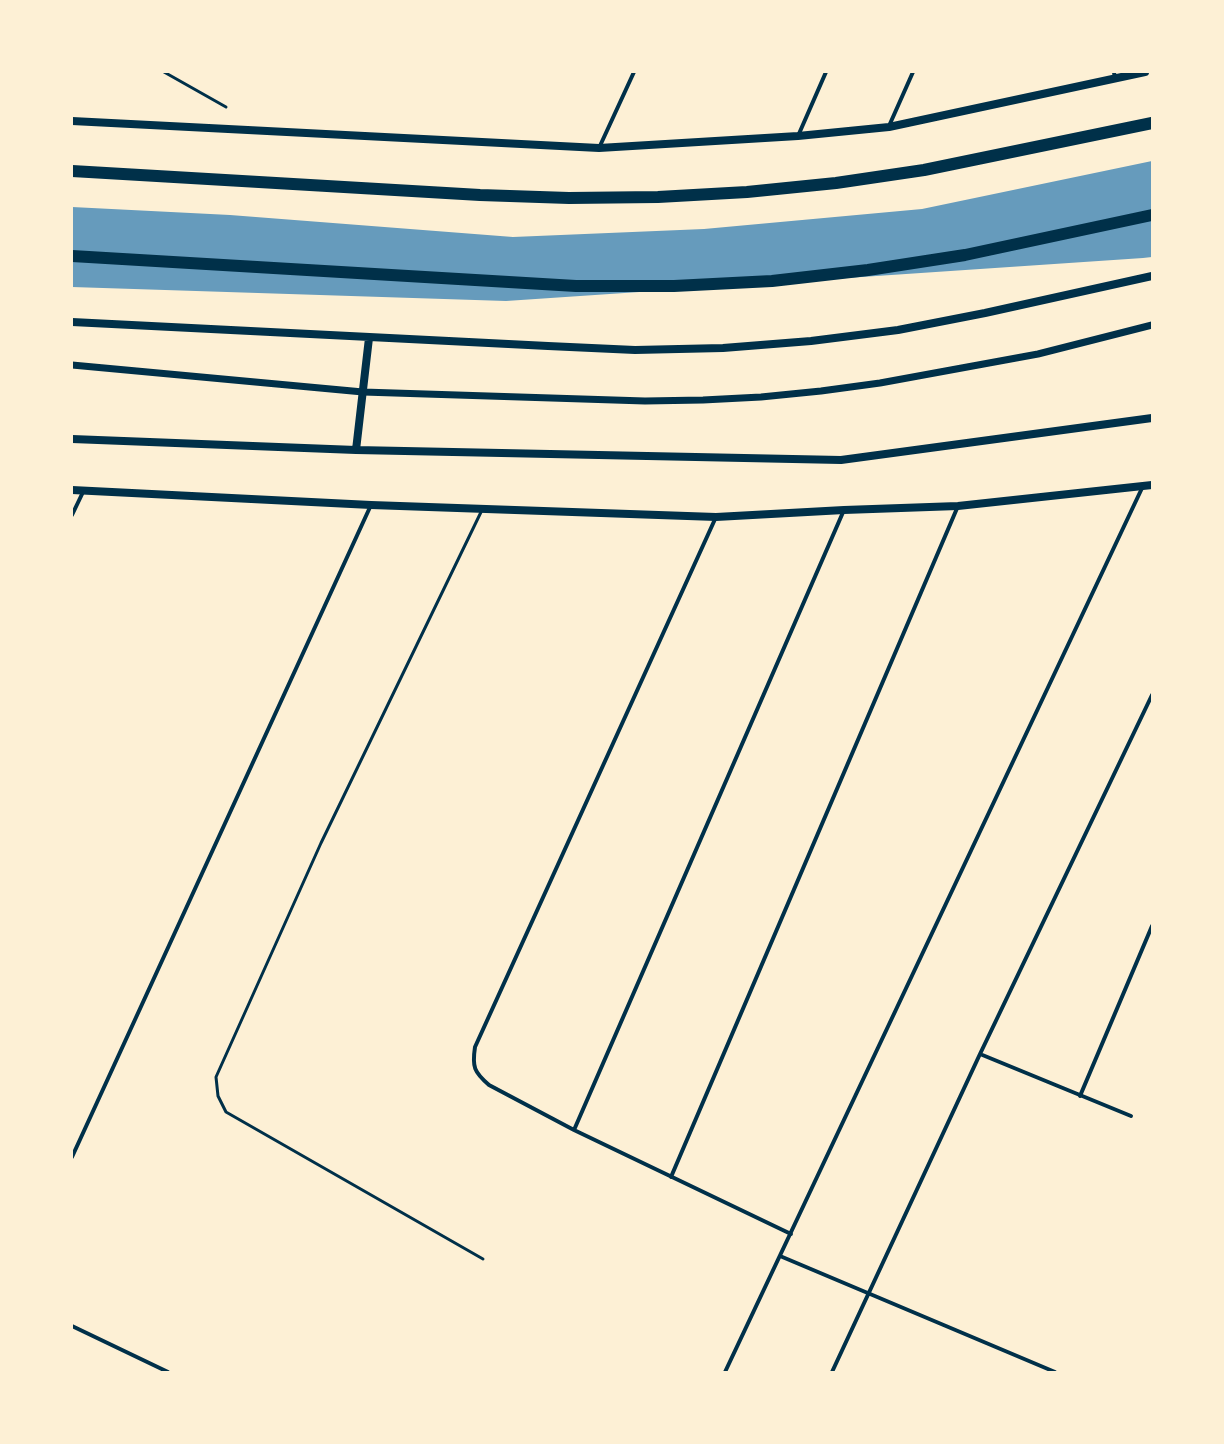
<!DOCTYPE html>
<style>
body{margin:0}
#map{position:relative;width:1224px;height:1444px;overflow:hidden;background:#fdf0d5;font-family:"Fira Sans",sans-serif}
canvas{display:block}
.frame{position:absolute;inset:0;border:73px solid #fdf0d5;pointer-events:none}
</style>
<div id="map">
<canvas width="1224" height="1444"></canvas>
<div class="frame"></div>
</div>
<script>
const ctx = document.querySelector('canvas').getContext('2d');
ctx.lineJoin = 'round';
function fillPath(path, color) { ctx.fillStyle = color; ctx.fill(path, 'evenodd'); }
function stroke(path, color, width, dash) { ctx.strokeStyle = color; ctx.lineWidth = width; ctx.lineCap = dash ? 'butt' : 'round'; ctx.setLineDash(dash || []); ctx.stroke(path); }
const water = new Path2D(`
 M 1152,161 L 1152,257 L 1143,258 L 506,301 L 72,287 L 72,207 L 230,215 L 513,237 L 704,229 L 922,209 Z`);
const service = new Path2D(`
 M 164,72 L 226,107
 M 482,510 L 321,843 L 216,1077 L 218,1096 L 226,1112 L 483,1259`);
const minor = new Path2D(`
 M 1114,72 L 1115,79
 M 889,126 L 913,72
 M 798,136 L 826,72
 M 599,148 L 634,72
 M 72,515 L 84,490
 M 716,517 L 475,1047 C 472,1067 474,1072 489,1085 L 574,1130 L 791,1234
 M 980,1054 L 1131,1116
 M 1080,1096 L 1152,926
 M 574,1130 L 844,510
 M 72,1157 L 371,505
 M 671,1177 L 958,506
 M 780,1256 L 1055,1372
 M 72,1326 L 168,1372
 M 725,1372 L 1143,486
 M 832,1372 L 980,1054 L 1152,695`);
const tertiary = new Path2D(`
 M 72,365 L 363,392 L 645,401 L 703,400 L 761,397 L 821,391 L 880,383 L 1038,354 L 1152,325`);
const secondary = new Path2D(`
 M 72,121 L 599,148 L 798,136 L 889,127 L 1145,72
 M 72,322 L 548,346 L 635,350 L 723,348 L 811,341 L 898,330 L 985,313 L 1152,276
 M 72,439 L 356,450 L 841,460 L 1152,418
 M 356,450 L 369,338
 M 72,490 L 371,505 L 716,517 L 844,510 L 958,506 L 1152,485`);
const motorway = new Path2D(`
 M 72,171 L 480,195 L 569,198 L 658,197 L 747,192 L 836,183 L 924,170 L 1152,123
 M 72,256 L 576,286 L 674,286 L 772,281 L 868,270 L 965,255 L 1152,215`);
fillPath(water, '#669bbc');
stroke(service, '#003049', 3);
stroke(minor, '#003049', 4);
stroke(tertiary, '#003049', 7);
stroke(secondary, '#003049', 8);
stroke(motorway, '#003049', 12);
</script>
